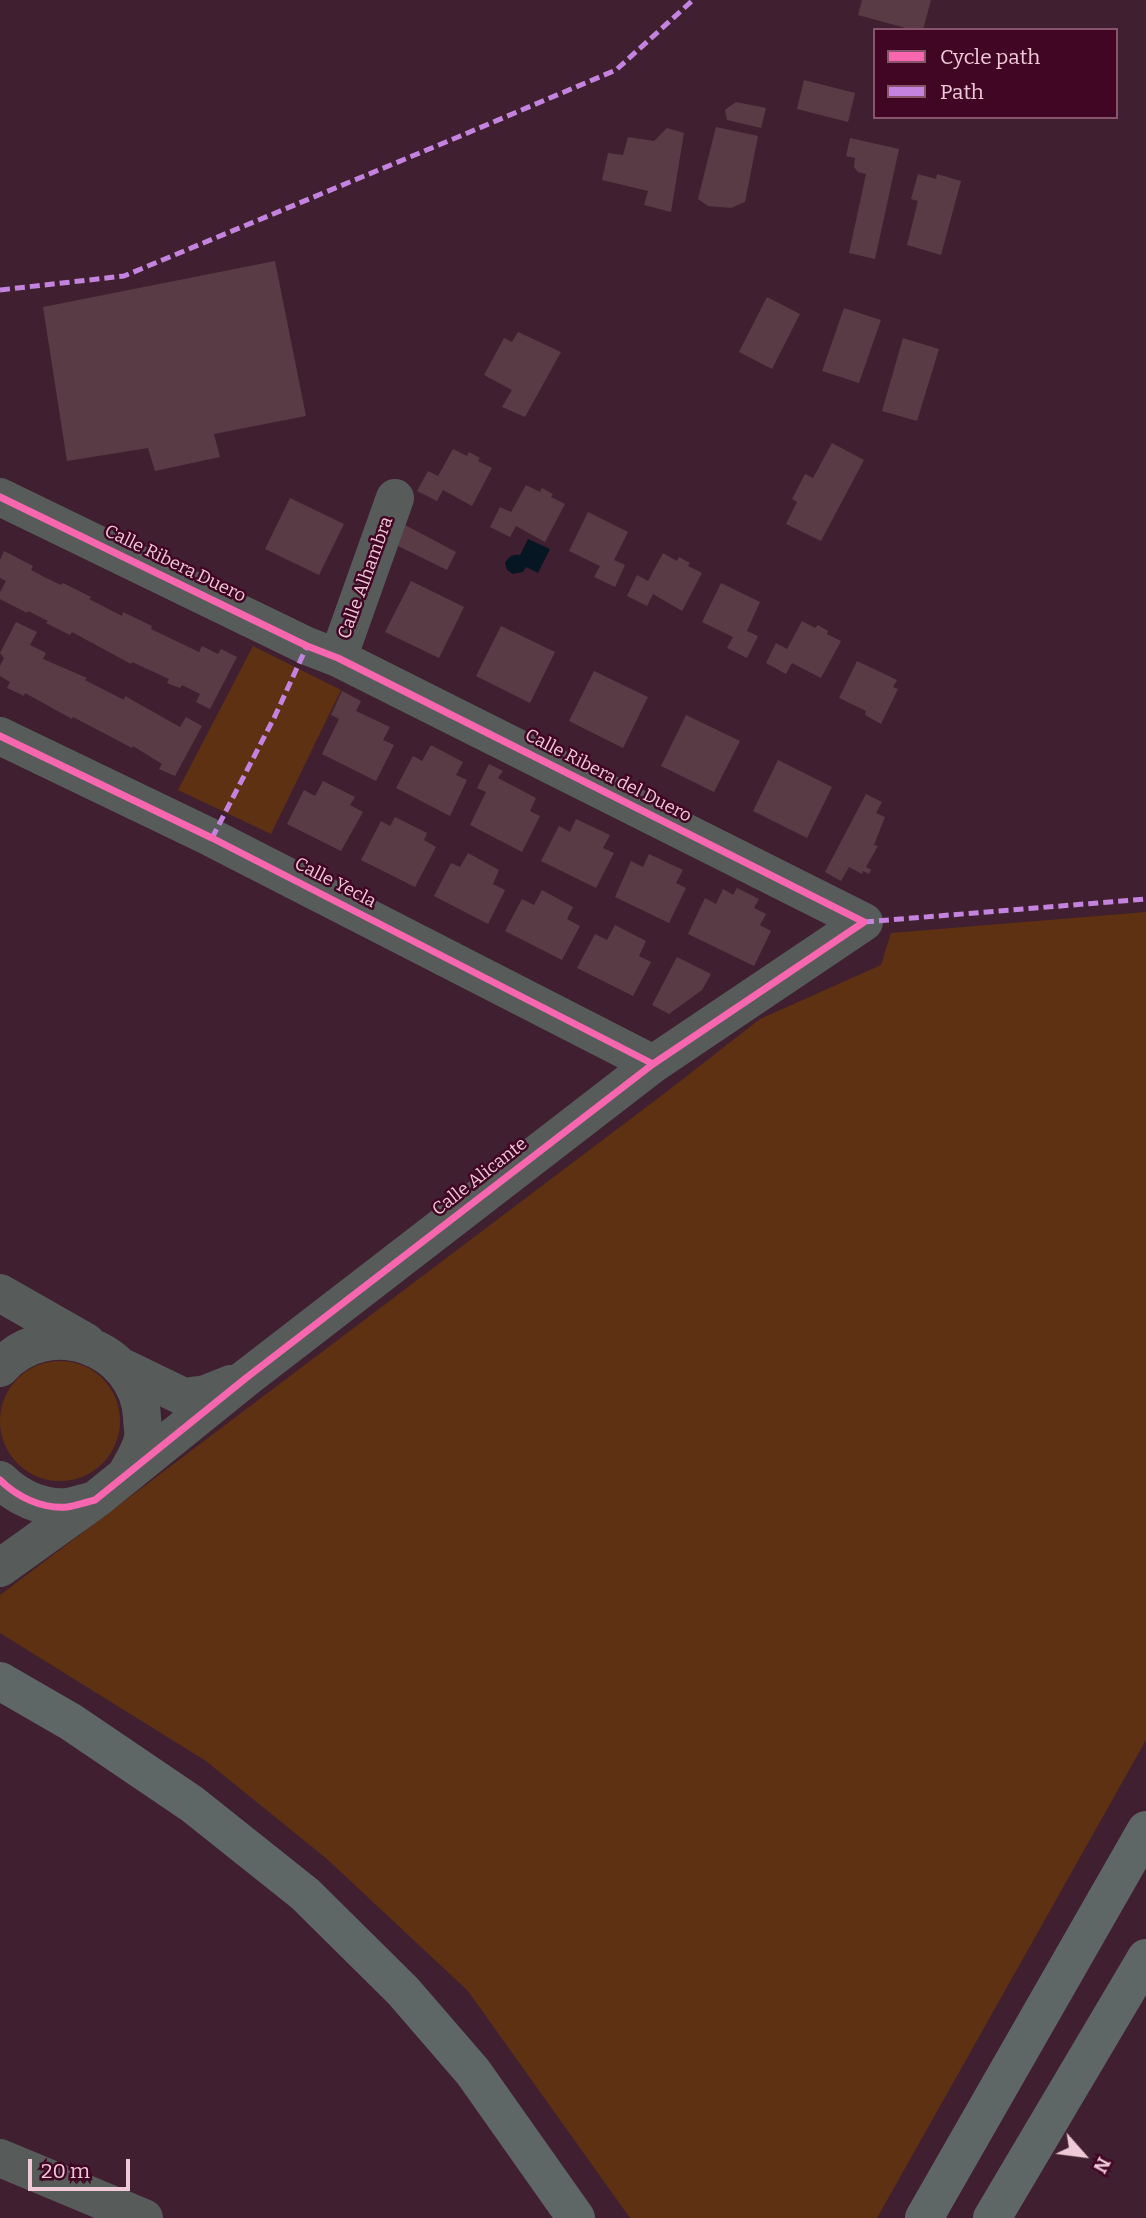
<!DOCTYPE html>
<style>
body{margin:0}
#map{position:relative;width:1146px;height:2218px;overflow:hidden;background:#402030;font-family:Bitter,serif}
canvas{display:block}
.legend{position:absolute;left:873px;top:28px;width:245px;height:91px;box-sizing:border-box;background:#420625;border:2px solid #88546c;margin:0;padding:9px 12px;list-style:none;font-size:21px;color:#f0c9d7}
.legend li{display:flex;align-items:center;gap:14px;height:35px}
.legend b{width:35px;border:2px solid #88546c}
.north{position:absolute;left:1048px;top:2120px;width:70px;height:70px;-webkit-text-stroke:5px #420625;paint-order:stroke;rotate:118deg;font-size:19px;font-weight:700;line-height:28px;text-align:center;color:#f0c9d7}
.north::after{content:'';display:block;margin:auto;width:24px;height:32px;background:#f0c9d7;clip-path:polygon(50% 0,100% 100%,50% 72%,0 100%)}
.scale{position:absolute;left:28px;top:2159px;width:102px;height:32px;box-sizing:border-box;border:4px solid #f0c9d7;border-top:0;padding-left:9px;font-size:21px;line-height:24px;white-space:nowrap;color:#f0c9d7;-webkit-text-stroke:5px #420625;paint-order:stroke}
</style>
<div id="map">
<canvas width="1146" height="2218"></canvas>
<ul class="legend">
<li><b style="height:9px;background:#f766af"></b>Cycle path</li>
<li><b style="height:9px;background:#c483df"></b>Path</li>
</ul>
<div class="north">N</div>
<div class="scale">20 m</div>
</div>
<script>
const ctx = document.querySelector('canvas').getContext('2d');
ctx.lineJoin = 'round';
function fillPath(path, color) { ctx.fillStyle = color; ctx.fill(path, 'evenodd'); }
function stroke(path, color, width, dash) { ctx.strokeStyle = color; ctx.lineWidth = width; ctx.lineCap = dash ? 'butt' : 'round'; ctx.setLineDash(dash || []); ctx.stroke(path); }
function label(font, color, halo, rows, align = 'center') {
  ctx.font = font + ' Bitter,serif'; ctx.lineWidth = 5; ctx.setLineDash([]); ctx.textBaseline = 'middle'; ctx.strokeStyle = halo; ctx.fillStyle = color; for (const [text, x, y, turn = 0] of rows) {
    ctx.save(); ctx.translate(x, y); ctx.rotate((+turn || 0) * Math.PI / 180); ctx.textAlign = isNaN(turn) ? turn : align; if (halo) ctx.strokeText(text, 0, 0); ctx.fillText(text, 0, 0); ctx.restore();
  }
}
const green = new Path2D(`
 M 253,646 L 341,690 L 271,834 L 178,790 Z
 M 1146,912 L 1146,1740 L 877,2218 L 630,2218 L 468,1991 L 327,1859 L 206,1761 L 0,1633 L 0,1595 L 665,1093 L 760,1019 L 881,965 L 891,933 Z
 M0 1421a60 60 0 1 1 120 0a60 60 0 1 1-120 0Z`);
const water = new Path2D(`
 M 528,539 L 550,549 L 538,573 L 526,567 L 523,572 L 513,574 L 507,570 L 505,563 C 509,556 513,554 520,555 Z`);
const building = new Path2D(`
 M 862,0 L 931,0 L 923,30 L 913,30 L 858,15 Z
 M 804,80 L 855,93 L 848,122 L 797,109 Z
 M 736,102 L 766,108 L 761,128 L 727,120 L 725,110 Z
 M 716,127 L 758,136 L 745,202 L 731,208 L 708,206 L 698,199 Z
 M 667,128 L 684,133 L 671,212 L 644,205 L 648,191 L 602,180 L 608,153 L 623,155 L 628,137 L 654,141 Z
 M 850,138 L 899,149 L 875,259 L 849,253 L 866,174 L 858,172 L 854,167 L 855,158 L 846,156 Z
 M 918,174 L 936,179 L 937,174 L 961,181 L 941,255 L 907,245 L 918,201 L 911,199 Z
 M 275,261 L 306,416 L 214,434 L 220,457 L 155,471 L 148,448 L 67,461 L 43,307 Z
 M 767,297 L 800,314 L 772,369 L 739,352 Z
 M 844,308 L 881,320 L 859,383 L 822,371 Z
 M 518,332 L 561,352 L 525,417 L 502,407 L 512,390 L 484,375 L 504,338 L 512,342 Z
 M 903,338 L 939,349 L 917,421 L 882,411 Z
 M 832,443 L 864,460 L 821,541 L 786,524 L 797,502 L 792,499 L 805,474 L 813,478 Z
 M 453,449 L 467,456 L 469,452 L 480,458 L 478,461 L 492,468 L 472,506 L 443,490 L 437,501 L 417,491 L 428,471 L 438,476 Z
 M 526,485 L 540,492 L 542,488 L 553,494 L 551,497 L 565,504 L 545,542 L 516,526 L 510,537 L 490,527 L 500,507 L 511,512 Z
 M 290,498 L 344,524 L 319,575 L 265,549 Z
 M 588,512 L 628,532 L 614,560 L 625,565 L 615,587 L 594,577 L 600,566 L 569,551 Z
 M 405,525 L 456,552 L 447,570 L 398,546 Z
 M 4,551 L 33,566 L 31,570 L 46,578 L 61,585 L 63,583 L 91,597 L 89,599 L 122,616 L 123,612 L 152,626 L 151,629 L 199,652 L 202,646 L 218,654 L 221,649 L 237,657 L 210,709 L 196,702 L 200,694 L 182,685 L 180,688 L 167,683 L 169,679 L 132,662 L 131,664 L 72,632 L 70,635 L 46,623 L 48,621 L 28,611 L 27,613 L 0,599 L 0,592 L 6,581 L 0,578 L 0,560 Z
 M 663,553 L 677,561 L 679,557 L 690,563 L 688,566 L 702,573 L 682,611 L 653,594 L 647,606 L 627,596 L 637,575 L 648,581 Z
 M 411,581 L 464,607 L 439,658 L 385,632 Z
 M 721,583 L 760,602 L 747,631 L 758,636 L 747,658 L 727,648 L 733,637 L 702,622 Z
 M 802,621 L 815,628 L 818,625 L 828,631 L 827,634 L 841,641 L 821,678 L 792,663 L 786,674 L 766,663 L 776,643 L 787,649 Z
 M 16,622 L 37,632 L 30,645 L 46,653 L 43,659 L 87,678 L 85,680 L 124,700 L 125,696 L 180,727 L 186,717 L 202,726 L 175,776 L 159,769 L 162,764 L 133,746 L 132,748 L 73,717 L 72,719 L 25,693 L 24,696 L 7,688 L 10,682 L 0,676 L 0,666 L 4,658 L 0,653 Z
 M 501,626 L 555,652 L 530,703 L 476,676 Z
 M 857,661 L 897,680 L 893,687 L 898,689 L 881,724 L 865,715 L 866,711 L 839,698 Z
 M 594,671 L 648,697 L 623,748 L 569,721 Z
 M 342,691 L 361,701 L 356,711 L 390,727 L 383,740 L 394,745 L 376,781 L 322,754 L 339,719 L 331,715 Z
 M 686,715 L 740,741 L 714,792 L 661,766 Z
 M 431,745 L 463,762 L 456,775 L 467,780 L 450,816 L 396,788 L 413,756 L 422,761 Z
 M 778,760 L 832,787 L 807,838 L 753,811 Z
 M 489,764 L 503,771 L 498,778 L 536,798 L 530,811 L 540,816 L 522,852 L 470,825 L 486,792 L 477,788 Z
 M 323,781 L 355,797 L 350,805 L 363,812 L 341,851 L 287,824 L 304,790 L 315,796 Z
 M 866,794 L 882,802 L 876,813 L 885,817 L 874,845 L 878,846 L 866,867 L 871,870 L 869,874 L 863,871 L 862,874 L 849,867 L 841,881 L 825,872 Z
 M 395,817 L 427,833 L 424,840 L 436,847 L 415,887 L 361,860 L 381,821 L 390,826 Z
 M 576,819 L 610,835 L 603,848 L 614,853 L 596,888 L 541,861 L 559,826 L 570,832 Z
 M 468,853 L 499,870 L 493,884 L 505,890 L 488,924 L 434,896 L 451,863 L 460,867 Z
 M 649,854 L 683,870 L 676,883 L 686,888 L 669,923 L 615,897 L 631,861 L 643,867 Z
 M 737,888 L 759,899 L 754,908 L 766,914 L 760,925 L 771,931 L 754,966 L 688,934 L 705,898 L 716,904 L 723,889 L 733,895 Z
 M 542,890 L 573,907 L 567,919 L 580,926 L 562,960 L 505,931 L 522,899 L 534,905 Z
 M 615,925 L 646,941 L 639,956 L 651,962 L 633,996 L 577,968 L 595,934 L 607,940 Z
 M 677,957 L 711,974 L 702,990 L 669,1014 L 652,1005 Z`);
const minor = new Path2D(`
 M 0,497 L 307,646 L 338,658 L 864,922 L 653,1064 L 246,1378 L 95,1500 C 86,1502 76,1506 67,1507 C 42,1509 17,1497 0,1480
 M 338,658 L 395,498
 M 0,736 L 212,838 L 653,1064
 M 0,1293 L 86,1342
 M 122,1367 L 184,1397 L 206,1394 L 231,1384
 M 0,1368 C 47,1314 138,1346 142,1417 C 142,1423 144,1432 143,1438 C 141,1450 132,1463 127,1473
 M 0,1568 L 92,1502
 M 0,2158 L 144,2218`);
const secondary = new Path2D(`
 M 0,1681 L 71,1722 L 192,1804 L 305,1894 L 403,1991 L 473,2072 L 576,2218
 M 924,2218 L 1146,1830
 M 992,2218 L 1146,1958`);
const quiet = new Path2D(`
 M 0,290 L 124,276 L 458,137 L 616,70 L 693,0
 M 212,838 L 275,716 L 307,646
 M 864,922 L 1146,899`);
const cycleway = new Path2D(`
 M 0,497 L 307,646 L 338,658 L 864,922 L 653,1064 L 246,1378 L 95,1500 C 86,1502 76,1506 67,1507 C 42,1509 17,1497 0,1480
 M 0,736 L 212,838 L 653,1064`);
const streetNames = [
 ["Calle Ribera Duero",175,564,26],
 ["Calle Alhambra",366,578,-70],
 ["Calle Ribera del Duero",608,776,27],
 ["Calle Yecla",335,883,27],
 ["Calle Alicante",480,1177,-38]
];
fillPath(green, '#5e3112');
fillPath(water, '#061622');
fillPath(building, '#583b45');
stroke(minor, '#575c5b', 38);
stroke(secondary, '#5f6766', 38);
stroke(quiet, '#c483df', 5, [10, 5]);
stroke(cycleway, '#f766af', 7);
label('18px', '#f0c9d7', '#420625', streetNames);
</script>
